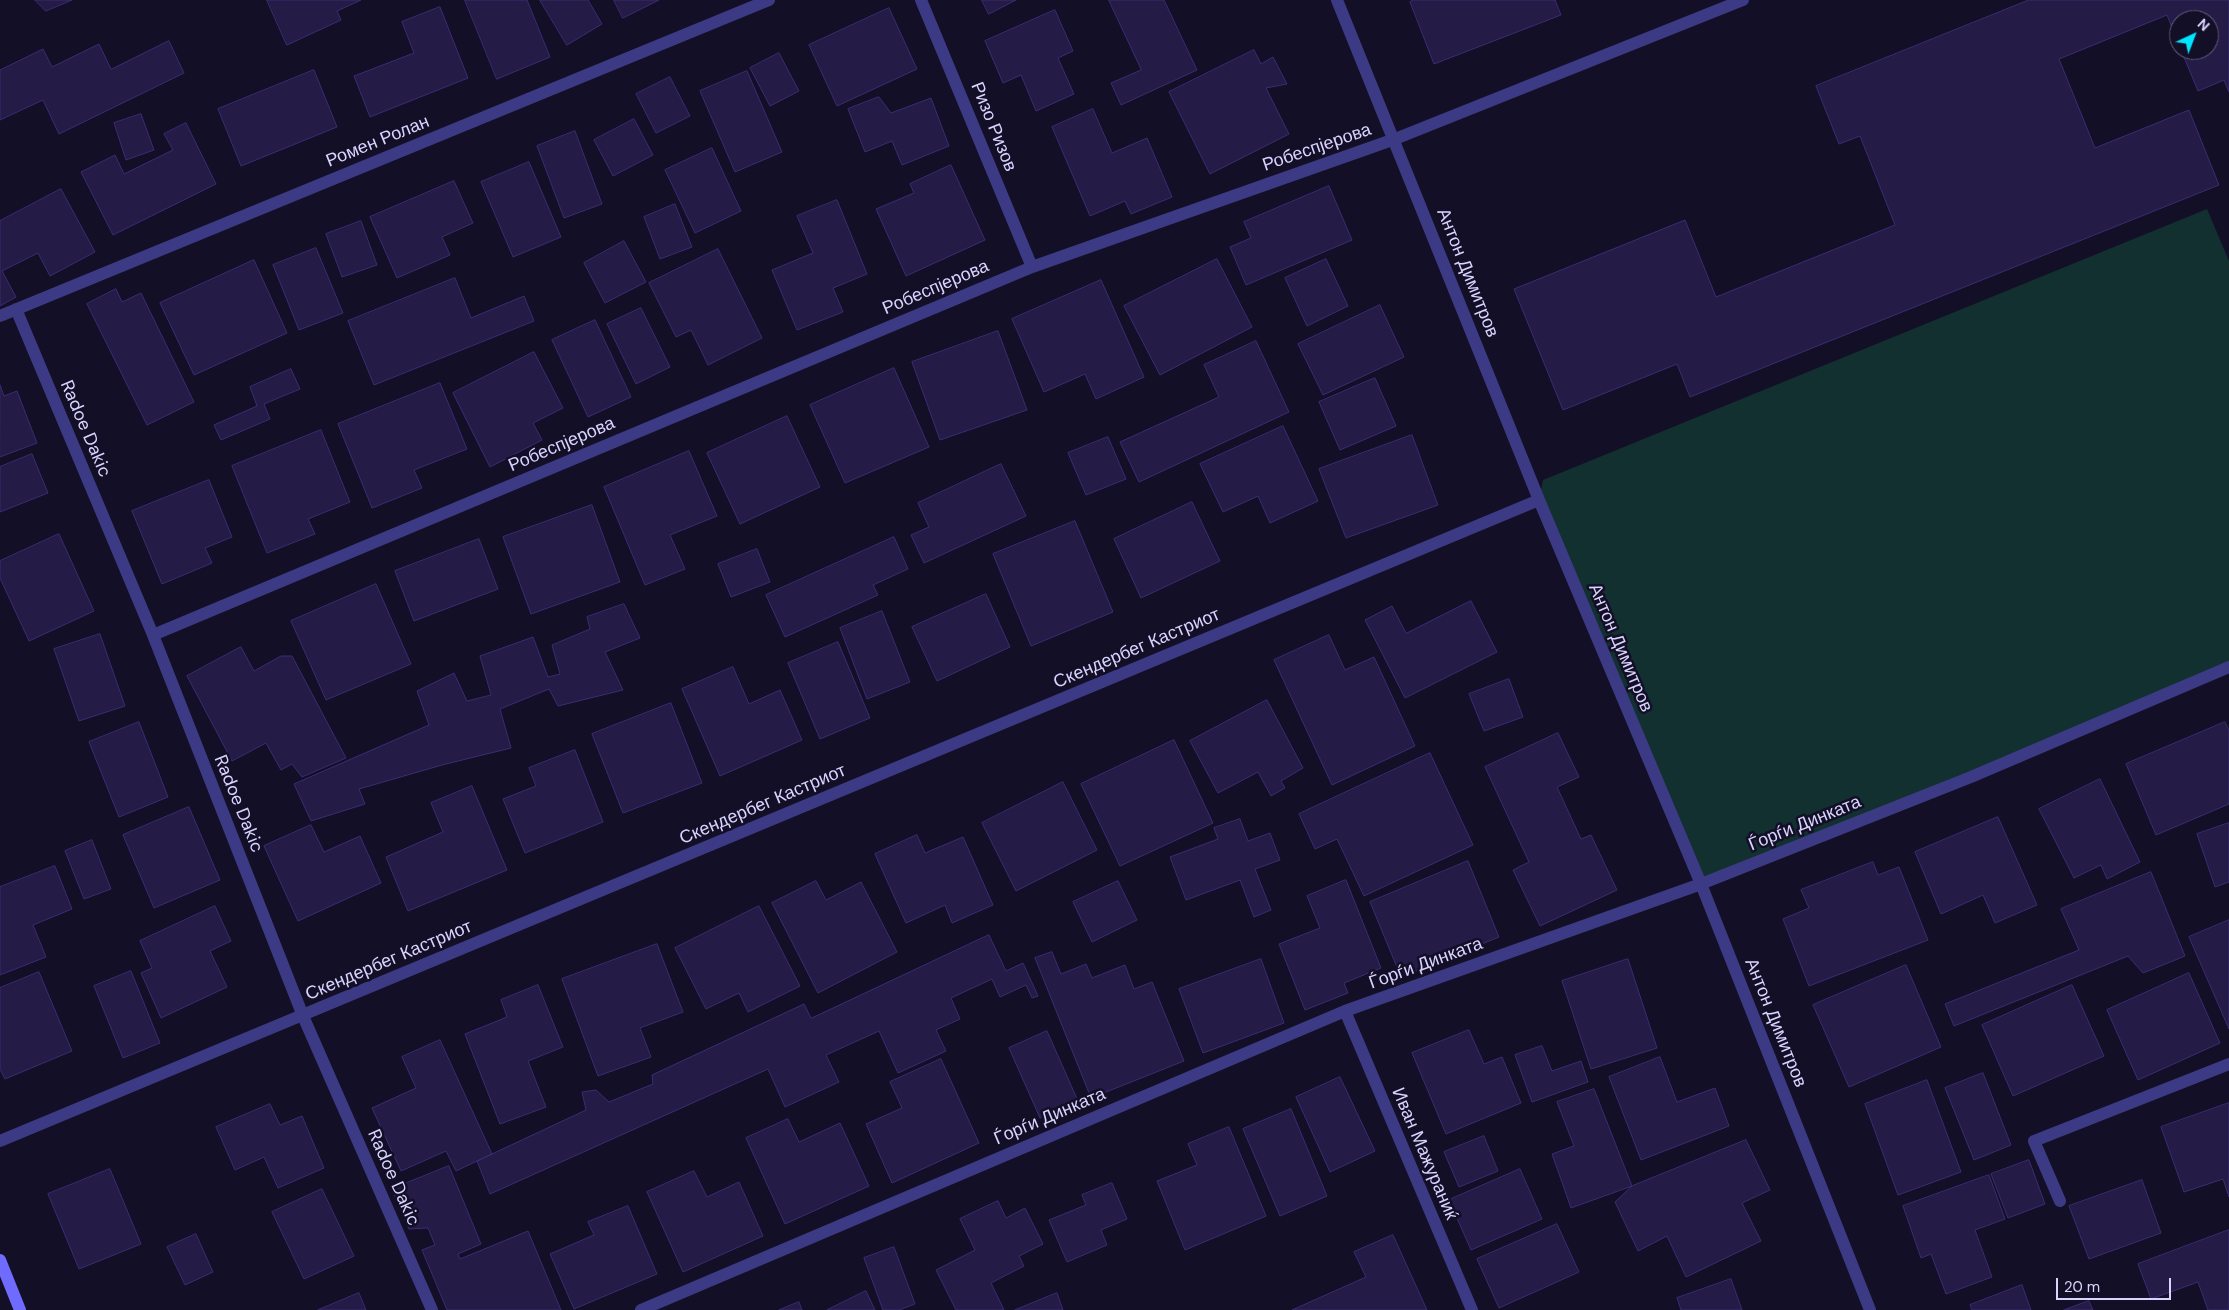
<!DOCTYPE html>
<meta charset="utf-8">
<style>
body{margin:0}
#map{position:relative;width:2229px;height:1310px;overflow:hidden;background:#130f26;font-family:"DM Sans",sans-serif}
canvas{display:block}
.north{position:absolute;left:2169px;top:10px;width:50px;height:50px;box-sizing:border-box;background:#130f26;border:1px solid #625e7d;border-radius:50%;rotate:43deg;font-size:14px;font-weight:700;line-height:20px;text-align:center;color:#d9d4ff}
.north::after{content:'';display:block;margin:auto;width:18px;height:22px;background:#00e5ff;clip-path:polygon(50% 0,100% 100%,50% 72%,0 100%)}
.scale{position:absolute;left:2056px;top:1278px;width:115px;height:22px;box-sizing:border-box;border:2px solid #d9d4ff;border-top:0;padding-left:6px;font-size:15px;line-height:18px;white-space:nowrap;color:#d9d4ff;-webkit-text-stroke:4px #130f26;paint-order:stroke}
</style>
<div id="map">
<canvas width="2229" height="1310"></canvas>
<div class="north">N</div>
<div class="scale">20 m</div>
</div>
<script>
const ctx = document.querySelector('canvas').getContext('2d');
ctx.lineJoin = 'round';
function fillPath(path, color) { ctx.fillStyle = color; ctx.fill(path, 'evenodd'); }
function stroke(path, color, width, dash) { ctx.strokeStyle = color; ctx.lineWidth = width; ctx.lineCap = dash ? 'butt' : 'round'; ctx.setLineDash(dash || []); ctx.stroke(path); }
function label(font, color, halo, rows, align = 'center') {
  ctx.font = font + ' "DM Sans",sans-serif'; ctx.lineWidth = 5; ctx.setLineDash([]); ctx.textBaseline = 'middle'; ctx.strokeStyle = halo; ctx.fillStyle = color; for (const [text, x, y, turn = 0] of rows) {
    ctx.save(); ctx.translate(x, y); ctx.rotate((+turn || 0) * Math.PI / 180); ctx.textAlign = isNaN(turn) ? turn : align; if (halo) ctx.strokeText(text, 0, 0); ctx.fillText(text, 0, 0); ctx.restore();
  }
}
const green = new Path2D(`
 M 2207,209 L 2229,261 L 2229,667 L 1701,884 L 1539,500 L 1543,480 Z`);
const building = new Path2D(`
 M 35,0 L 72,0 L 46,11 Z
 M 267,0 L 361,0 L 337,11 L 341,20 L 287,45 Z
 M 465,0 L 527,0 L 550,57 L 497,79 Z
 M 540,0 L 588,0 L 602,24 L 567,45 Z
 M 614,0 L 659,0 L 623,18 Z
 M 982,0 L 1016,0 L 989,14 Z
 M 1109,0 L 1164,0 L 1197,70 L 1121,105 L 1111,83 L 1141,70 Z
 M 1414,0 L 1555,0 L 1561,15 L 1434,64 L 1410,2 Z
 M 2029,0 L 2229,0 L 2229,92 L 2224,80 L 2198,91 L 2181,50 L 2209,50 L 2209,20 L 2179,20 L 2179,45 L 2167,15 L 2059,59 L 2095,148 L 2189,110 L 2219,185 L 1690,397 L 1677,364 L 1563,410 L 1514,289 L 1685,220 L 1716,297 L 1895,225 L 1860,136 L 1839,144 L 1816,86 Z
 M 440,7 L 468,78 L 370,117 L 354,76 L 414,53 L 402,22 Z
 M 889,8 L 917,69 L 837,106 L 809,45 Z
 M 1055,10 L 1073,51 L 1058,58 L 1074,94 L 1036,111 L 1021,75 L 1003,83 L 985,41 Z
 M 169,41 L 184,73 L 59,134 L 43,100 L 0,120 L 0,70 L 43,49 L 52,67 L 99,44 L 111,69 Z
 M 1254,50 L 1261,64 L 1273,57 L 1287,84 L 1266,88 L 1289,134 L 1210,174 L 1169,92 Z
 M 779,53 L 799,91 L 770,106 L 750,68 Z
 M 314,70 L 337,127 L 241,166 L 218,109 Z
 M 747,71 L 782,152 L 735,172 L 700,91 Z
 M 670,77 L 690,116 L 656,133 L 636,94 Z
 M 879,97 L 891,113 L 931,98 L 949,146 L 902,165 L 892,141 L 865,152 L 848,109 Z
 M 1093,109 L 1112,153 L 1147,138 L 1172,197 L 1131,214 L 1125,201 L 1090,216 L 1052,127 Z
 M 141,114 L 154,150 L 126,160 L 114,123 Z
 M 634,119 L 653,155 L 613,176 L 594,140 Z
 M 186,123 L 216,184 L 113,235 L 81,172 L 115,155 L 124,174 L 173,150 L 164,134 Z
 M 575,131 L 602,204 L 564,218 L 537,146 Z
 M 712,148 L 741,211 L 695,233 L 665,170 Z
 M 529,162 L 561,237 L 513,257 L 481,182 Z
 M 951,165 L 985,240 L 906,276 L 876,209 L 914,193 L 910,184 Z
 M 454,181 L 473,223 L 442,237 L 450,255 L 397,278 L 370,217 Z
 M 1329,186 L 1352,240 L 1246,285 L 1230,247 L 1251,238 L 1244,222 Z
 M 61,189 L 95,252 L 50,276 L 38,253 L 2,271 L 16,297 L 0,306 L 0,221 Z
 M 837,200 L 867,274 L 833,288 L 843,312 L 797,330 L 772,270 L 813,253 L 797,216 Z
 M 675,204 L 692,247 L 660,259 L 644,217 Z
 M 361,221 L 377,265 L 342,277 L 326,234 Z
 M 624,241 L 646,282 L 605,303 L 584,263 Z
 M 316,248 L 343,313 L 299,330 L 273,265 Z
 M 718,249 L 762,338 L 708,365 L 691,330 L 676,337 L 649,283 Z
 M 1217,259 L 1252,327 L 1160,375 L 1124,306 Z
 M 1326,259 L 1348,306 L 1307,326 L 1285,278 Z
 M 254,260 L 287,333 L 194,375 L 160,303 Z
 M 455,278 L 471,318 L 524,296 L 534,321 L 374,385 L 348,321 Z
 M 1101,280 L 1144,377 L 1096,399 L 1085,374 L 1044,392 L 1012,319 Z
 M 116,289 L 122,302 L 141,293 L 194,402 L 147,425 L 87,304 Z
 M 1380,305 L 1404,357 L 1323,395 L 1298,344 Z
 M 641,308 L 670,367 L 636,384 L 607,324 Z
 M 595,320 L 631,397 L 588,417 L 552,340 Z
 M 998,331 L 1027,410 L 940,440 L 912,362 Z
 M 1256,341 L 1289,412 L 1139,482 L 1120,442 L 1219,397 L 1204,365 Z
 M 534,352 L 563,408 L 533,423 L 542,440 L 490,467 L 453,393 Z
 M 894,368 L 929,447 L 845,483 L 810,405 Z
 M 291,369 L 300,389 L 264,404 L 270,419 L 221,440 L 214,425 L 257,406 L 250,387 Z
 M 1375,378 L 1396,426 L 1340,450 L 1319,402 Z
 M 440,383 L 467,449 L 414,470 L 422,488 L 372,508 L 338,424 Z
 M 0,385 L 4,396 L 17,391 L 37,443 L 0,457 Z
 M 787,416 L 820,487 L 740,524 L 707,453 Z
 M 1283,426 L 1318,501 L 1270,523 L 1258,496 L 1223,512 L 1200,464 Z
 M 321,430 L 350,502 L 308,519 L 315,534 L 267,553 L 232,466 Z
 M 1412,435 L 1438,505 L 1346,538 L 1319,469 Z
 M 1108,437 L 1126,479 L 1086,495 L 1068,453 Z
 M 689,451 L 717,516 L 670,535 L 685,569 L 645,585 L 604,487 Z
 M 32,454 L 48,493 L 0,512 L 0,467 Z
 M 1001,464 L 1026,516 L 924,563 L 911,535 L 929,527 L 918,503 Z
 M 209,480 L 232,537 L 205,548 L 212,563 L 162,584 L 132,511 Z
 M 1192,502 L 1220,561 L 1141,598 L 1114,539 Z
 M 592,505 L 620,582 L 531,614 L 503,537 Z
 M 1075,521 L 1113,612 L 1031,646 L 993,554 Z
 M 59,534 L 94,611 L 29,641 L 0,578 L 0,561 Z
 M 894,537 L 908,569 L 873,585 L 878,595 L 785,637 L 766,595 Z
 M 479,539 L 498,589 L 414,621 L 395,571 Z
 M 757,549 L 770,582 L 731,597 L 718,564 Z
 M 376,584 L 411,664 L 326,700 L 291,621 Z
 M 986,594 L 1010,647 L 937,681 L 912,627 Z
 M 1471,601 L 1497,652 L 1405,698 L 1365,620 L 1392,606 L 1406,633 Z
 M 624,604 L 640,638 L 605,652 L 623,690 L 558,706 L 549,689 L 500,709 L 511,748 L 442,765 L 359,789 L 365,804 L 311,821 L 294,784 L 429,725 L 417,691 L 454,673 L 467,701 L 491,695 L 480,656 L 533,637 L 548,677 L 560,674 L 552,645 L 590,629 L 587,617 Z
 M 882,611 L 910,682 L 867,699 L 840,628 Z
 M 100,634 L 125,706 L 79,721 L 54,649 Z
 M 1329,635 L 1345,670 L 1374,657 L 1415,746 L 1332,785 L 1274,660 Z
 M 838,642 L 870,718 L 820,739 L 788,663 Z
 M 241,647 L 254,671 L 281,656 L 292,656 L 346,758 L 302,777 L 292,764 L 281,770 L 266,743 L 232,761 L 187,676 Z
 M 733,667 L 749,704 L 780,690 L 802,740 L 720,776 L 682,689 Z
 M 1509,679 L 1523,717 L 1484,731 L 1469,694 Z
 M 1267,700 L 1303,768 L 1281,781 L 1285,788 L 1271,796 L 1258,772 L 1218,793 L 1190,741 Z
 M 671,703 L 702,783 L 623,813 L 592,734 Z
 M 139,722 L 168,797 L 119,817 L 89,742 Z
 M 2225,722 L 2229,730 L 2229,804 L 2156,835 L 2126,764 Z
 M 1558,733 L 1579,777 L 1557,787 L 1581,839 L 1591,835 L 1617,890 L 1540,926 L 1513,870 L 1529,862 L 1485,767 Z
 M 1174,740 L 1213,823 L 1120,866 L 1081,784 Z
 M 575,750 L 603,822 L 525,853 L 503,799 L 536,786 L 529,768 Z
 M 1430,753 L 1473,845 L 1364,896 L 1337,839 L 1315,849 L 1299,814 Z
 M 2100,779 L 2140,862 L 2107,879 L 2101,865 L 2074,878 L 2039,809 Z
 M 1063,782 L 1097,850 L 1016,891 L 982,823 Z
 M 472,786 L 507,870 L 408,911 L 386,857 L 443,832 L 431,803 Z
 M 189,807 L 220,880 L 154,908 L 123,835 Z
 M 1998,817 L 2037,905 L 1995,923 L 1983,895 L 1941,914 L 1915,852 Z
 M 1240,819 L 1248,841 L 1270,833 L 1280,860 L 1255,869 L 1271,910 L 1254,917 L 1240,880 L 1186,900 L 1170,857 L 1218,839 L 1214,828 Z
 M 2229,823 L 2229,882 L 2215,887 L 2197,834 Z
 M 311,825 L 324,852 L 360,836 L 381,883 L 298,921 L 264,846 Z
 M 917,835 L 925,853 L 963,837 L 993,905 L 952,923 L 945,905 L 906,923 L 875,854 Z
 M 92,840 L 111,889 L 84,899 L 65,851 Z
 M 1468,861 L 1499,937 L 1401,977 L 1370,902 Z
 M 1873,862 L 1878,875 L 1899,867 L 1928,940 L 1809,986 L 1783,919 L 1809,908 L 1801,890 Z
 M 55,866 L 72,909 L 33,925 L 46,957 L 0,975 L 0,887 Z
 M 2151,872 L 2185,956 L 2143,973 L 2128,956 L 1954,1026 L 1945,1004 L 2079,950 L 2061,909 Z
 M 1346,880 L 1381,968 L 1344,983 L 1348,993 L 1305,1010 L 1279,944 L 1320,928 L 1307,896 Z
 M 816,881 L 826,900 L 861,882 L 897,952 L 818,993 L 772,903 Z
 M 1118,881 L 1137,920 L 1092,942 L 1073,902 Z
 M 215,906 L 231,941 L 210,951 L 227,987 L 161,1018 L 141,973 L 152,968 L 140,941 Z
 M 759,906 L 800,986 L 748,1012 L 739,993 L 706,1009 L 675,948 Z
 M 2229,920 L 2229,1029 L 2189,937 Z
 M 989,935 L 1006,971 L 1023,963 L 1038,996 L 1032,998 L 1026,985 L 1000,997 L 992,979 L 951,998 L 960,1019 L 936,1030 L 946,1051 L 898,1073 L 879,1031 L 826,1055 L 839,1082 L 785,1107 L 768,1069 L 490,1194 L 477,1161 L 586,1110 L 582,1092 L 596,1090 L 609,1102 L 653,1084 L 652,1075 L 804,1004 L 811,1018 Z
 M 657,944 L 683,1012 L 640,1028 L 651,1057 L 598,1076 L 562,979 Z
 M 1052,952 L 1061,974 L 1086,964 L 1092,978 L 1125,965 L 1134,989 L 1152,982 L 1184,1061 L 1091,1098 L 1035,958 Z
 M 1261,959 L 1284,1023 L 1203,1053 L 1179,989 Z
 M 1628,959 L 1657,1048 L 1591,1069 L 1562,981 Z
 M 1906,965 L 1941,1047 L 1849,1087 L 1813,1005 Z
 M 131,971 L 160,1043 L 123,1058 L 94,986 Z
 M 39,972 L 72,1051 L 5,1079 L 0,1069 L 0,988 Z
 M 2189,973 L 2220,1043 L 2138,1080 L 2107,1010 Z
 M 538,985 L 563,1047 L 528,1061 L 546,1107 L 500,1124 L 465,1034 L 507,1017 L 501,1000 Z
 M 2072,985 L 2104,1056 L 2013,1096 L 1982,1025 Z
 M 1469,1030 L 1484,1064 L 1502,1057 L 1521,1103 L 1446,1134 L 1412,1053 Z
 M 1047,1031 L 1078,1101 L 1040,1118 L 1009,1048 Z
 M 440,1040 L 492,1154 L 456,1171 L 446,1151 L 401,1171 L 372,1108 L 416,1088 L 402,1057 Z
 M 1542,1046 L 1552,1071 L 1581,1061 L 1588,1082 L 1532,1102 L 1515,1055 Z
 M 1660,1057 L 1677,1102 L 1715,1088 L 1729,1126 L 1641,1160 L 1609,1077 Z
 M 941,1059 L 979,1143 L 892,1183 L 866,1124 L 902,1108 L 890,1082 Z
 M 1983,1073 L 2011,1145 L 1974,1160 L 1945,1088 Z
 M 1340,1077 L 1375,1151 L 1330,1172 L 1296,1097 Z
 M 1927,1080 L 1961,1172 L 1898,1195 L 1865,1104 Z
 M 1594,1089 L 1632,1186 L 1571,1208 L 1552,1154 L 1574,1146 L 1557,1102 Z
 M 2229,1103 L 2229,1197 L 2223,1179 L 2184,1192 L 2161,1127 Z
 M 270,1104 L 280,1125 L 302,1116 L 324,1168 L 278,1188 L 264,1157 L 235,1170 L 216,1127 Z
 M 1291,1109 L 1327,1196 L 1280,1216 L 1243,1129 Z
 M 788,1119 L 799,1142 L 840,1123 L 869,1186 L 785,1224 L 746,1138 Z
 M 1229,1127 L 1266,1216 L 1185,1250 L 1157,1181 L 1197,1165 L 1188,1144 Z
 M 1484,1136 L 1498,1171 L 1459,1187 L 1444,1152 Z
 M 1746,1140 L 1770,1190 L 1742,1203 L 1761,1241 L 1686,1277 L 1667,1236 L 1638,1251 L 1615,1202 L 1632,1186 Z
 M 2029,1160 L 2045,1204 L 2008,1218 L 1991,1174 Z
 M 449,1166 L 481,1244 L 458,1254 L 460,1259 L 528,1231 L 561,1310 L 447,1310 L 422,1250 L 435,1245 L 428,1228 L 409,1229 L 392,1189 Z
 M 110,1169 L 141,1244 L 79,1269 L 48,1194 Z
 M 1520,1169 L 1542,1219 L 1471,1250 L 1449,1200 Z
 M 694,1171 L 707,1197 L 739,1182 L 763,1236 L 683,1272 L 647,1192 Z
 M 1989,1175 L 2005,1219 L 1975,1230 L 1992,1277 L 1946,1294 L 1931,1254 L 1921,1258 L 1903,1206 Z
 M 2142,1180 L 2161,1233 L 2089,1259 L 2069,1206 Z
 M 1112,1183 L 1127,1219 L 1101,1230 L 1107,1245 L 1067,1262 L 1049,1220 L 1086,1205 L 1082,1195 Z
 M 322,1189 L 354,1256 L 304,1279 L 272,1212 Z
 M 998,1201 L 1006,1218 L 1025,1208 L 1043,1244 L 1019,1256 L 1024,1266 L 991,1283 L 1004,1310 L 956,1310 L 936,1270 L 975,1250 L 960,1219 Z
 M 628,1206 L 657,1274 L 574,1309 L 550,1254 L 594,1235 L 588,1222 Z
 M 1557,1224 L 1579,1272 L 1499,1308 L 1477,1259 Z
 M 2229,1230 L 2229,1310 L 2208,1310 L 2198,1282 L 2151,1299 L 2138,1264 Z
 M 196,1234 L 213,1272 L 185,1285 L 167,1247 Z
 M 1393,1235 L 1427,1310 L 1292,1310 L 1366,1277 L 1354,1252 Z
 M 894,1247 L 915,1304 L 899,1310 L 883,1310 L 864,1258 Z
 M 1731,1279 L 1742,1310 L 1681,1310 L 1677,1298 Z
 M 2022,1285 L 2031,1310 L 1972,1310 L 1970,1305 Z
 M 866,1291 L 875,1310 L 827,1310 Z
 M 359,1293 L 366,1310 L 318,1310 Z
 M 1057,1293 L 1063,1310 L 1015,1310 Z
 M 2089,1301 L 2093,1310 L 2064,1310 Z
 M 799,1302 L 802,1310 L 779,1310 Z`);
const lane = new Path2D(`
 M 921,0 L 1032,267
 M 16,309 L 153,635 L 303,1016 L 432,1310
 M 0,316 L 769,0
 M 153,635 L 1032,267 L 1395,139
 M 1345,1011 L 1472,1310
 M 2060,1201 L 2034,1141 L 2229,1064
 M 641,1310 L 1345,1011 L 1701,884 L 1971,777 L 2229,667`);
const street = new Path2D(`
 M 1337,0 L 1539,500 L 1701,884 L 1870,1310
 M 1395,139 L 1743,0
 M 0,1141 L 1539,500`);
const secondary = new Path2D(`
 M 0,1260 L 20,1310`);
const streetNames = [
 ["Ризо Ризов",993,127,68],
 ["Ромен Ролан",378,142,-22],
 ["Робеспјерова",1317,148,-19],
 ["Антон Димитров",1467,273,68],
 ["Робеспјерова",936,288,-23],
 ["Radoe Dakic",85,429,67],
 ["Робеспјерова",562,445,-23],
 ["Антон Димитров",1620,648,67],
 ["Скендербег Кастриот",1137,649,-23],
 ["Radoe Dakic",238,804,68],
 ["Скендербег Кастриот",763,805,-23],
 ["Ѓорѓи Динката",1805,824,-22],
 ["Скендербег Кастриот",389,961,-23],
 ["Ѓорѓи Динката",1426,964,-20],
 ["Антон Димитров",1775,1023,68],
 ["Ѓорѓи Динката",1050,1117,-23],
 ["Иван Мажураниќ",1424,1154,67],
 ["Radoe Dakic",393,1178,66]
];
fillPath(green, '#12302f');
fillPath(building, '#241b47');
stroke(building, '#3b2d73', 1);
stroke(lane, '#3d3a85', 12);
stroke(street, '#3d3a85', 12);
stroke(secondary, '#6f6bff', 12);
label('18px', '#d9d4ff', '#130f26', streetNames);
</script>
